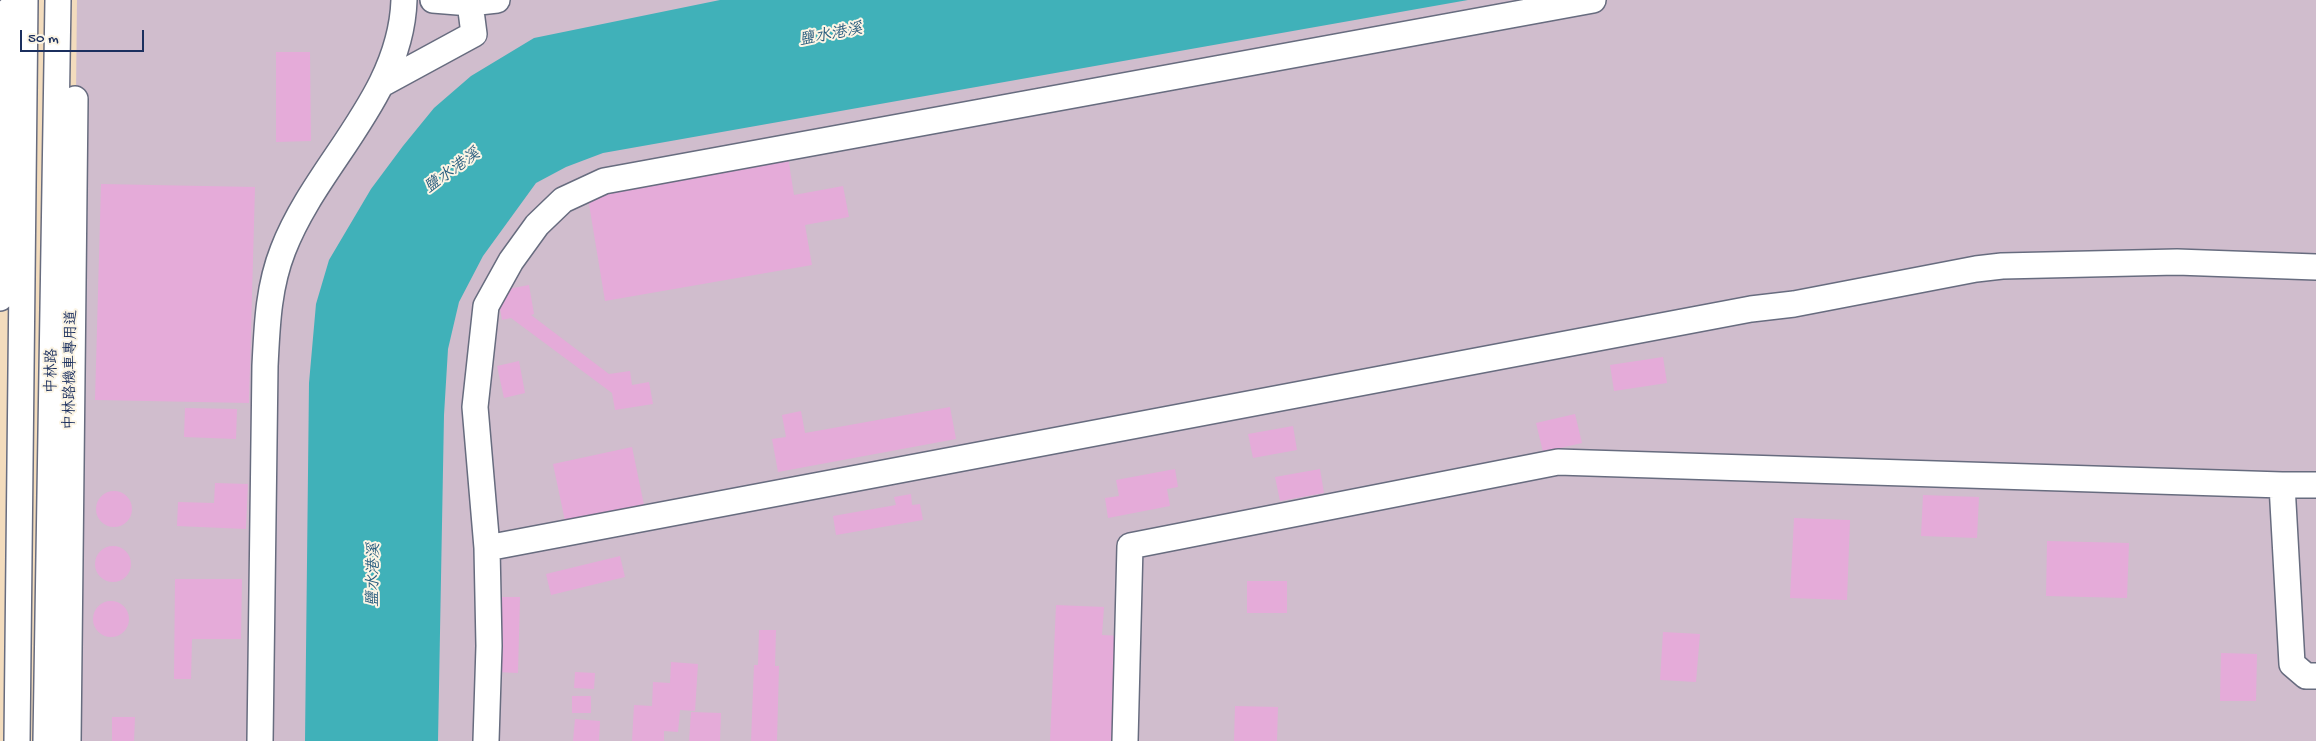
<!DOCTYPE html>
<meta charset="utf-8">
<style>
body{margin:0}
#map{position:relative;width:2316px;height:741px;overflow:hidden;background:#f3dcbd;font-family:"Gochi Hand",sans-serif}
canvas{display:block}
.scale{position:absolute;left:20px;top:30px;width:124px;height:22px;box-sizing:border-box;border:2px solid #1b2f5e;border-top:0;padding-left:6px;font-size:15px;line-height:18px;white-space:nowrap;color:#1b2f5e;-webkit-text-stroke:4px #fcf5e5;paint-order:stroke}
</style>
<div id="map">
<canvas width="2316" height="741"></canvas>
<div class="scale">50 m</div>
</div>
<script>
const ctx = document.querySelector('canvas').getContext('2d');
ctx.lineJoin = 'round';
function fillPath(path, color) { ctx.fillStyle = color; ctx.fill(path, 'evenodd'); }
function stroke(path, color, width, dash) { ctx.strokeStyle = color; ctx.lineWidth = width; ctx.lineCap = dash ? 'butt' : 'round'; ctx.setLineDash(dash || []); ctx.stroke(path); }
function label(font, color, halo, rows, align = 'center') {
  ctx.font = font + ' "Gochi Hand","LXGW WenKai TC",sans-serif'; ctx.lineWidth = 4; ctx.setLineDash([]); ctx.textBaseline = 'middle'; ctx.strokeStyle = halo; ctx.fillStyle = color; for (const [text, x, y, turn = 0] of rows) {
    ctx.save(); ctx.translate(x, y); ctx.rotate((+turn || 0) * Math.PI / 180); ctx.textAlign = isNaN(turn) ? turn : align; if (halo) ctx.strokeText(text, 0, 0); ctx.fillText(text, 0, 0); ctx.restore();
  }
}
const industrial = new Path2D(`
 M 77,0 L 2316,0 L 2316,741 L 69,741 Z`);
const water = new Path2D(`
 M 720,0 L 1468,0 L 603,153 L 566,167 L 536,183 L 483,256 L 459,302 L 448,349 L 444,415 L 438,741 L 305,741 L 309,383 L 316,304 L 329,260 L 371,189 L 403,146 L 434,108 L 471,76 L 534,38 Z`);
const building = new Path2D(`
 M 276,52 L 310,52 L 311,141 L 276,142 Z
 M 788,157 L 794,195 L 843,186 L 849,217 L 805,225 L 812,265 L 605,301 L 587,192 Z
 M 101,184 L 255,187 L 249,403 L 95,400 Z
 M 529,285 L 534,314 L 531,315 L 609,374 L 630,371 L 632,385 L 649,382 L 653,404 L 615,410 L 612,393 L 511,318 L 502,320 L 497,291 Z
 M 1663,357 L 1667,383 L 1614,391 L 1610,365 Z
 M 519,361 L 525,393 L 504,398 L 497,366 Z
 M 950,407 L 956,439 L 778,472 L 772,439 L 786,437 L 782,415 L 801,411 L 805,433 Z
 M 185,408 L 237,409 L 236,439 L 184,437 Z
 M 1575,414 L 1582,443 L 1543,452 L 1536,423 Z
 M 1293,426 L 1297,450 L 1253,458 L 1248,434 Z
 M 632,447 L 644,505 L 565,521 L 553,464 Z
 M 1175,469 L 1178,487 L 1167,489 L 1170,506 L 1108,518 L 1105,498 L 1119,496 L 1116,480 Z
 M 1320,469 L 1324,493 L 1280,501 L 1275,477 Z
 M 215,483 L 248,484 L 246,529 L 177,526 L 178,502 L 214,503 Z
 M96 509a18 18 0 1 1 36 0a18 18 0 1 1-36 0Z
 M 911,494 L 912,505 L 920,504 L 923,520 L 836,535 L 833,516 L 896,505 L 894,497 Z
 M 1923,495 L 1979,497 L 1977,538 L 1921,536 Z
 M 1794,518 L 1850,520 L 1847,600 L 1790,598 Z
 M 2047,541 L 2129,543 L 2127,598 L 2046,596 Z
 M95 564a18 18 0 1 1 36 0a18 18 0 1 1-36 0Z
 M 620,556 L 625,577 L 551,595 L 546,574 Z
 M 175,579 L 242,579 L 241,639 L 192,639 L 191,679 L 174,679 Z
 M 1247,581 L 1287,581 L 1287,613 L 1247,613 Z
 M 497,597 L 520,597 L 518,673 L 495,672 Z
 M93 619a18 18 0 1 1 36 0a18 18 0 1 1-36 0Z
 M 1056,605 L 1104,607 L 1102,635 L 1121,636 L 1116,741 L 1050,741 Z
 M 759,630 L 776,630 L 775,666 L 779,666 L 777,741 L 751,741 L 754,665 L 758,665 Z
 M 1663,632 L 1700,634 L 1696,682 L 1660,680 Z
 M 2221,653 L 2257,654 L 2256,701 L 2220,701 Z
 M 671,662 L 698,664 L 695,711 L 680,710 L 678,732 L 664,731 L 664,741 L 632,741 L 634,705 L 652,706 L 653,682 L 670,683 Z
 M 575,672 L 595,673 L 594,689 L 574,688 Z
 M 572,696 L 591,696 L 591,713 L 572,713 Z
 M 1235,706 L 1278,707 L 1277,741 L 1234,741 Z
 M 691,712 L 721,713 L 720,741 L 689,741 Z
 M 112,717 L 135,717 L 134,741 L 112,741 Z
 M 575,719 L 600,721 L 599,741 L 573,741 Z`);
const minor = new Path2D(`
 M 433,0 L 470,3 L 497,0
 M 382,84 L 474,34 L 470,3
 M 0,298 L 9,10
 M 2316,485 L 2282,485 L 2292,664 L 2306,676 L 2316,676
 M 487,548 L 1751,309 L 1794,304 L 1976,269 L 2002,266 L 2177,262 L 2316,267
 M 17,741 L 25,0
 M 46,741 L 58,0
 M 68,741 L 75,99
 M 260,741 L 265,366 C 267,327 268,288 283,250 C 316,164 401,97 404,0
 M 486,741 L 489,646 L 487,548 L 475,407 L 486,306 L 511,261 L 537,225 L 563,200 L 604,181 L 1593,0
 M 1125,741 L 1130,546 L 1558,462 L 2282,485`);
const streetNames = [
 ["中林路機車專用道",72,370,-89],
 ["中林路",53,371,-89]
];
const waterNames = [
 ["鹽水港溪",831,36,-11],
 ["鹽水港溪",453,172,-36],
 ["鹽水港溪",375,575,-89]
];
fillPath(industrial, '#d0bdcd');
fillPath(water, '#40b1b9');
fillPath(building, '#e5abd9');
stroke(minor, '#676c7f', 28);
stroke(minor, '#fff', 25);
label('15px', '#1b2f5e', '#fcf5e5', streetNames);
label('italic 16px', '#285c7e', '#fcf5e5', waterNames);
</script>
